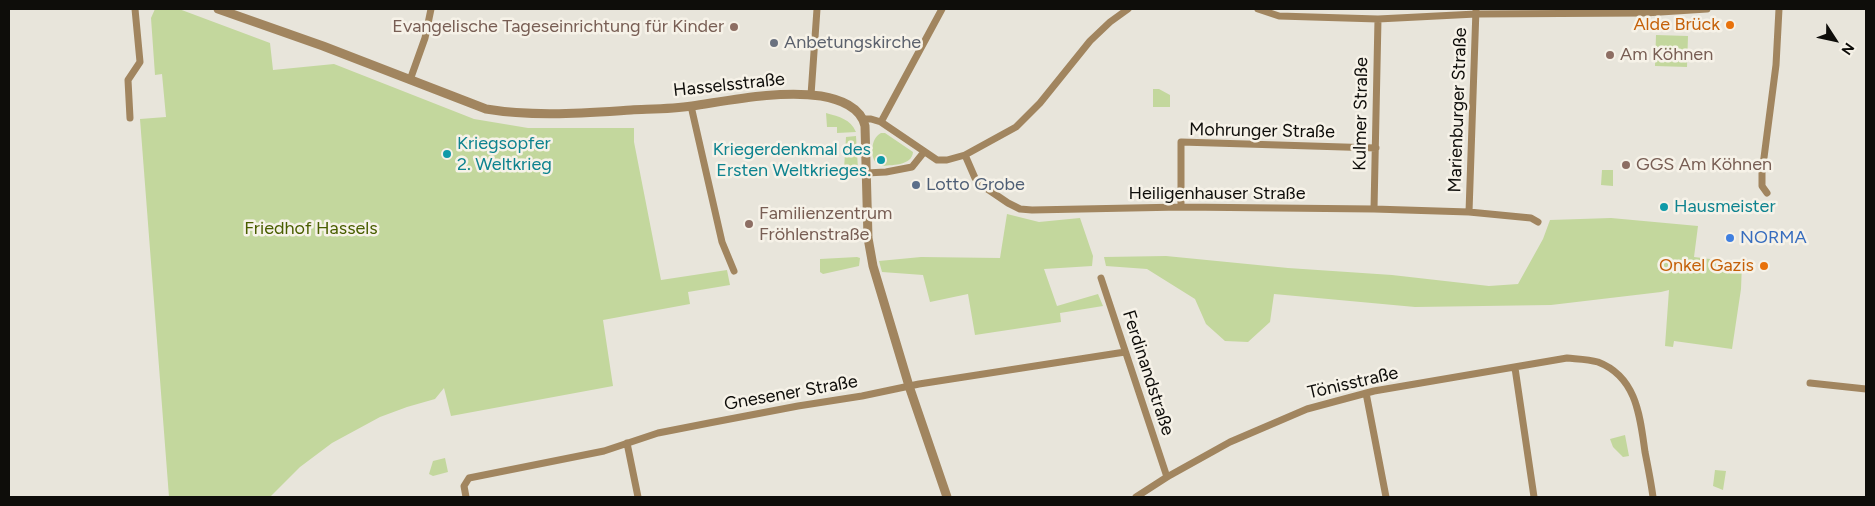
<!DOCTYPE html>
<meta charset="utf-8">
<style>
body{margin:0}
#map{position:relative;width:1875px;height:506px;overflow:hidden;background:#e8e5db;font-family:Figtree,sans-serif}
canvas{display:block}
.frame{position:absolute;inset:0;border:10px solid #0e0d0a;pointer-events:none}
.north{position:absolute;left:1810px;top:15px;width:50px;height:50px;-webkit-text-stroke:4px #f6f2e8;paint-order:stroke;rotate:125deg;font-size:14px;font-weight:700;line-height:20px;text-align:center;color:#0e0d0a}
.north::after{content:'';display:block;margin:auto;width:18px;height:22px;background:#0e0d0a;clip-path:polygon(50% 0,100% 100%,50% 72%,0 100%)}
</style>
<div id="map">
<canvas width="1875" height="506"></canvas>
<div class="frame"></div>
<div class="north">N</div>
</div>
<script>
const ctx = document.querySelector('canvas').getContext('2d');
ctx.lineJoin = 'round';
function fillPath(path, color) { ctx.fillStyle = color; ctx.fill(path, 'evenodd'); }
function stroke(path, color, width, dash) { ctx.strokeStyle = color; ctx.lineWidth = width; ctx.lineCap = dash ? 'butt' : 'round'; ctx.setLineDash(dash || []); ctx.stroke(path); }
function label(font, color, halo, rows, align = 'center') {
  ctx.font = font + ' Figtree,sans-serif'; ctx.lineWidth = 5; ctx.setLineDash([]); ctx.textBaseline = 'middle'; ctx.strokeStyle = halo; ctx.fillStyle = color; for (const [text, x, y, turn = 0] of rows) {
    ctx.save(); ctx.translate(x, y); ctx.rotate((+turn || 0) * Math.PI / 180); ctx.textAlign = isNaN(turn) ? turn : align; if (halo) ctx.strokeText(text, 0, 0); ctx.fillText(text, 0, 0); ctx.restore();
  }
}
const green = new Path2D(`
 M 155,9 L 179,9 L 270,43 L 273,70 L 334,64 L 474,119 L 528,128 L 634,128 L 634,142 L 661,280 L 727,270 L 730,285 L 688,292 L 690,304 L 603,320 L 613,386 L 451,416 L 444,388 L 435,399 L 407,407 L 380,417 L 332,443 L 300,467 L 270,497 L 169,497 L 140,119 L 166,117 L 162,74 L 155,75 L 151,18 Z
 M 1656,35 L 1688,36 L 1687,67 L 1655,66 Z
 M 1153,89 L 1159,89 L 1170,95 L 1170,107 L 1153,107 Z
 M 826,113 C 840,117 850,119 856,132 L 837,133 L 837,127 L 827,127 Z
 M 881,133 L 885,133 L 913,152 C 912,166 891,165 880,166 C 869,161 870,138 881,133 Z
 M 856,136 L 858,169 L 844,169 L 846,137 Z
 M 1602,170 L 1613,170 L 1613,186 L 1601,185 Z
 M 1007,214 L 1039,222 L 1080,218 L 1093,256 L 1092,266 L 1044,269 L 1057,306 L 1098,294 L 1103,306 L 1060,313 L 1061,322 L 975,335 L 968,294 L 930,302 L 923,275 L 882,272 L 879,261 L 921,257 L 1000,258 Z
 M 1611,218 L 1698,226 L 1694,257 L 1742,263 L 1741,289 L 1732,349 L 1674,341 L 1673,347 L 1665,346 L 1669,290 L 1661,292 L 1551,305 L 1415,307 L 1274,294 L 1270,322 L 1248,342 L 1225,341 L 1206,324 L 1195,299 L 1147,269 L 1106,266 L 1104,257 L 1166,256 L 1288,268 L 1392,275 L 1489,286 L 1518,284 L 1543,239 L 1550,220 Z
 M 857,257 L 860,258 L 859,266 L 823,274 L 820,272 L 820,259 Z
 M 1625,435 L 1629,456 L 1623,457 L 1613,447 L 1610,439 Z
 M 445,458 L 448,472 L 433,476 L 429,474 L 433,461 Z
 M 1715,470 L 1726,471 L 1723,490 L 1713,486 Z`);
const minor = new Path2D(`
 M 1258,9 L 1279,16 L 1378,19 L 1476,14 L 1645,13 L 1707,9
 M 410,80 L 425,38 L 431,9
 M 811,95 L 817,9
 M 691,106 L 722,242 L 734,271
 M 130,118 L 128,80 L 140,62 L 135,9
 M 864,119 L 871,119 L 881,122 L 937,160 L 947,160 L 965,155 L 975,178 L 980,184 L 1008,203 L 1020,209 L 1032,210 L 1181,207 L 1374,209 L 1469,212 L 1531,218 L 1538,222
 M 881,122 L 942,9
 M 965,155 L 1016,127 L 1040,103 L 1090,41 L 1110,22 L 1128,9
 M 866,173 L 886,172 L 912,167 L 924,152
 M 1767,193 L 1762,186 L 1762,173 L 1776,65 L 1779,9
 M 1181,207 L 1181,142 L 1376,148
 M 1374,209 L 1378,19
 M 1469,212 L 1476,9
 M 1101,278 L 1167,477
 M 1515,368 L 1534,497
 M 1810,383 L 1866,389
 M 1366,393 L 1386,497
 M 627,443 L 638,497
 M 466,497 L 464,486 L 469,478 L 604,451 L 658,433 L 709,423 L 798,406 L 862,396 L 919,384 L 1125,352
 M 1136,497 L 1167,477 L 1230,442 L 1307,409 L 1374,391 L 1567,358 C 1577,359 1588,359 1598,362 C 1637,377 1640,417 1645,452 C 1648,467 1651,482 1653,497`);
const tertiary = new Path2D(`
 M 218,9 L 323,46 L 486,109 C 534,117 583,113 631,110 C 651,109 672,109 692,106 C 732,100 780,90 821,96 C 839,99 861,107 865,126 L 868,238 L 873,266 L 909,386 L 947,497`);
const markers = [
 [1730,25,5,"#e8710a"],
 [734,27,5,"#8d6e63"],
 [774,43,5,"#6b7280"],
 [1610,55,5,"#8d6e63"],
 [447,154,5,"#0f9aa8"],
 [881,160,5,"#0f9aa8"],
 [1626,165,5,"#8d6e63"],
 [916,185,5,"#5c6f8a"],
 [1664,207,5,"#0f9aa8"],
 [749,224,5,"#8d6e63"],
 [1730,238,5,"#3f7fe0"],
 [1764,266,5,"#e8710a"]
];
const foodNames = [
 ["Alde Brück",1720,25],
 ["Onkel Gazis",1754,266]
];
const educationNames = [
 ["Evangelische Tageseinrichtung für Kinder",724,27,"right"],
 ["Am Köhnen",1620,55],
 ["GGS Am Köhnen",1636,165],
 ["Familienzentrum",759,214],
 ["Fröhlenstraße",759,235]
];
const worshipNames = [
 ["Anbetungskirche",784,43]
];
const streetNames = [
 ["Hasselsstraße",729,85,-6],
 ["Marienburger Straße",1458,110,-88],
 ["Kulmer Straße",1361,114,-89],
 ["Mohrunger Straße",1262,131,1],
 ["Heiligenhauser Straße",1217,194],
 ["Ferdinandstraße",1148,373,72],
 ["Tönisstraße",1353,383,-13],
 ["Gnesener Straße",791,393,-10]
];
const cultureNames = [
 ["Kriegsopfer",457,144],
 ["2. Weltkrieg",457,165],
 ["Kriegerdenkmal des",871,150,"right"],
 ["Ersten Weltkrieges.",871,171,"right"],
 ["Hausmeister",1674,207]
];
const serviceNames = [
 ["Lotto Grobe",926,185]
];
const parkNames = [
 ["Friedhof Hassels",311,229]
];
const shopNames = [
 ["NORMA",1740,238]
];
fillPath(green, '#c3d79d');
stroke(minor, '#a1855f', 7);
stroke(tertiary, '#a1855f', 9);
for (const [x, y, r, color] of markers) { const dot = new Path2D(); dot.arc(x, y, r, 0, 2 * Math.PI); ctx.fillStyle = color; ctx.fill(dot); stroke(dot, '#f6f2e8', 2); }
label('18px', '#c56008', '#f6f2e8', foodNames, 'right');
label('18px', '#785e54', '#f6f2e8', educationNames, 'left');
label('18px', '#5b616d', '#f6f2e8', worshipNames, 'left');
label('18px', '#0e0d0a', '#f6f2e8', streetNames);
label('18px', '#0d838f', '#f6f2e8', cultureNames, 'left');
label('18px', '#4e5e75', '#f6f2e8', serviceNames, 'left');
label('18px', '#495e00', '#f6f2e8', parkNames);
label('18px', '#366cbe', '#f6f2e8', shopNames, 'left');
</script>
